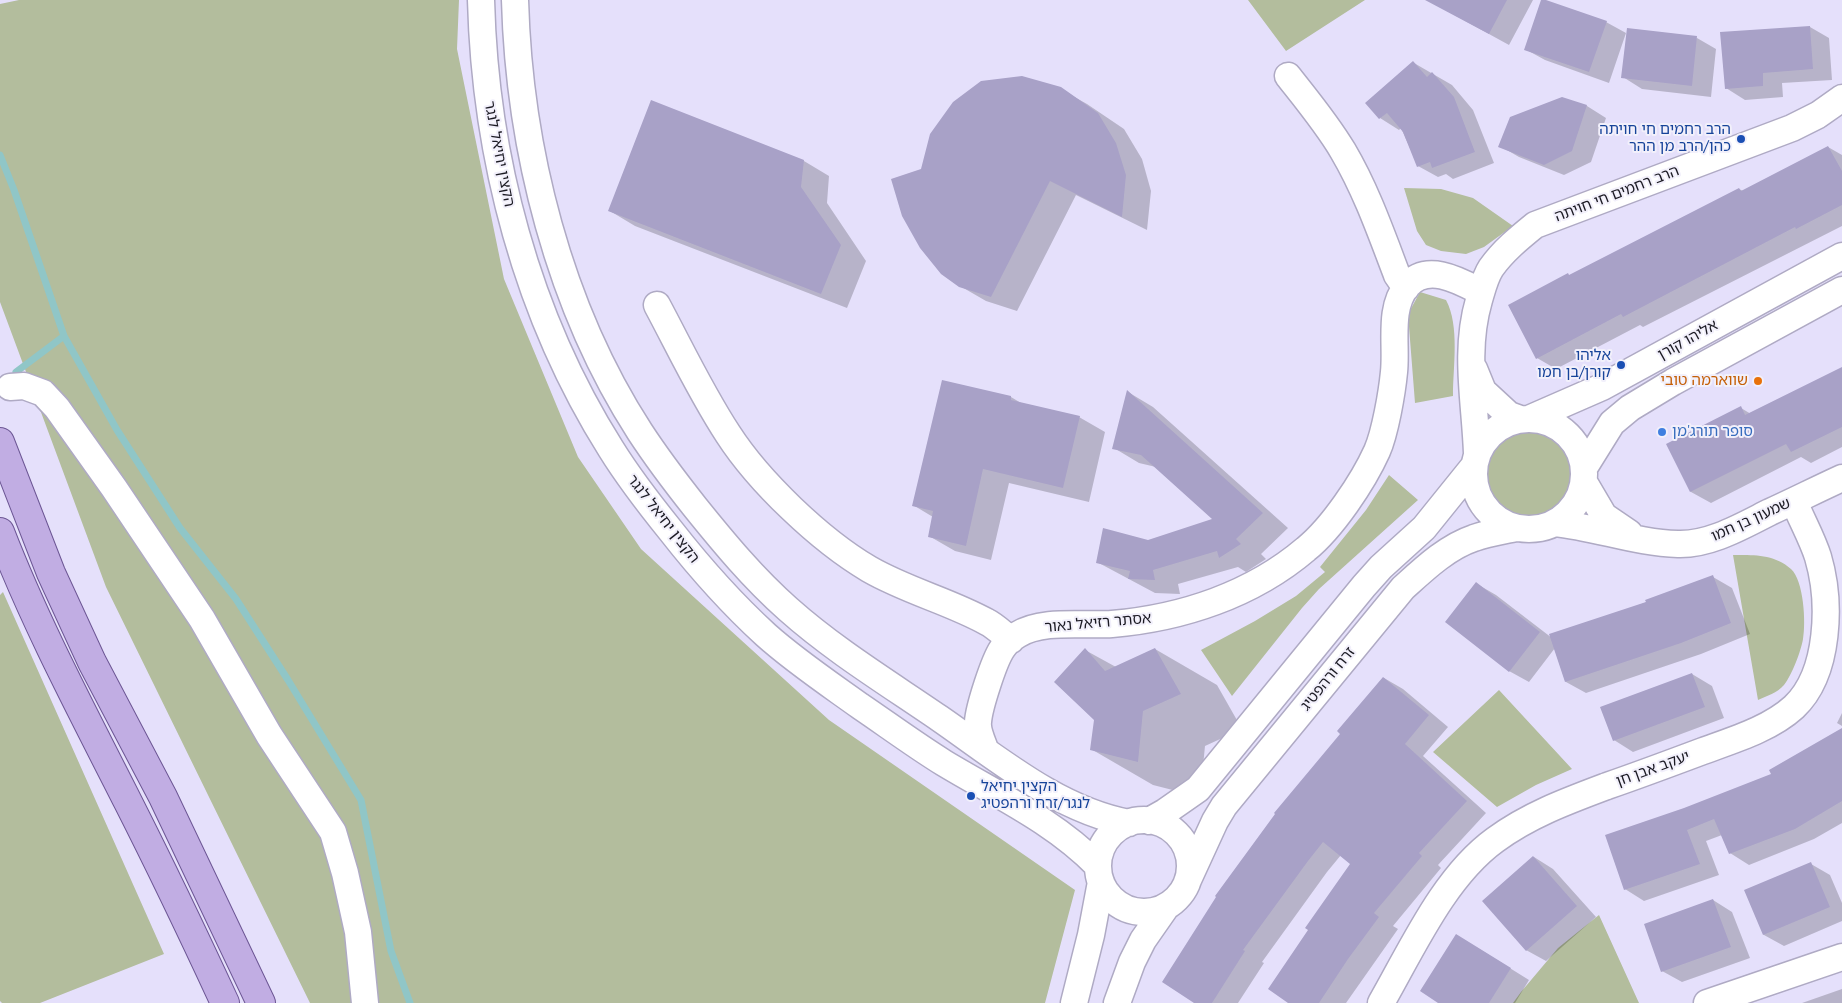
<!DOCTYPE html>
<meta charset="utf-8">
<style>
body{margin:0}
canvas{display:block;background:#e5e0fb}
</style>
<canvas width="1842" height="1003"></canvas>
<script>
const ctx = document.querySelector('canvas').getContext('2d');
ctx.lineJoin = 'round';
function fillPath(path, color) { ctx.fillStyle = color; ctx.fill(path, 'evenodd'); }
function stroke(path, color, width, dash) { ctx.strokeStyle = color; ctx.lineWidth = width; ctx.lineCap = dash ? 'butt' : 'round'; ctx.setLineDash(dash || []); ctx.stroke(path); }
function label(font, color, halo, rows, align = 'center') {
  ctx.font = font + ' "PT Sans","Noto Sans Hebrew",sans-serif'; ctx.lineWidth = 4; ctx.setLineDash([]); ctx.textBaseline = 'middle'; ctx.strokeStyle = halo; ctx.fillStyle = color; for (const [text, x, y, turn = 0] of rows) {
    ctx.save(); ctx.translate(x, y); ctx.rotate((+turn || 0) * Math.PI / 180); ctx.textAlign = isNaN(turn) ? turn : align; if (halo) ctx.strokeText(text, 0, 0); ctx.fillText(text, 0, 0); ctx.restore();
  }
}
const green = new Path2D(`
 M 19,0 L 459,0 L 457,49 L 504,279 L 578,457 L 641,549 L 829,720 L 1075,890 L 1045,1003 L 310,1003 L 106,587 L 0,302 L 0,4 Z
 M 1248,0 L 1365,0 L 1286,51 Z
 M 1404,188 L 1441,189 L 1473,198 L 1513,226 L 1484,247 L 1466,254 L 1441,251 L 1426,245 L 1417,231 Z
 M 1420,292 L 1446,300 C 1460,326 1453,367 1453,396 L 1415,403 L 1408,314 Z
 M1484 474a45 45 0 1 1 90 0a45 45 0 1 1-90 0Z
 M 1389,475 L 1418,500 L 1319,589 L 1302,608 L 1232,696 L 1201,650 L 1255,621 L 1296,596 L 1325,572 L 1320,567 L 1366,510 Z
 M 1733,555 C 1754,555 1774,554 1791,569 C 1804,581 1806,623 1803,639 C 1801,651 1792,675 1784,685 C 1777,693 1767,696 1758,700 Z
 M 3,592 L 164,954 L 40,1003 L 2,1003 L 0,1001 L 0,595 Z
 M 1499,690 L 1572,769 L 1536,785 L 1497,807 L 1433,752 Z
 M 1599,915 L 1639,1003 L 1513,1003 L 1521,992 L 1558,948 Z`);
const shadow = new Path2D(`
 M 1427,0 L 1533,0 L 1509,45 Z
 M 1542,0 L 1606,22 L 1626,33 L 1609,83 L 1545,60 L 1525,49 Z
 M 1810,27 L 1829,38 L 1832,80 L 1782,83 L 1783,97 L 1745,100 L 1726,88 Z
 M 1697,38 L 1716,49 L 1711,97 L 1642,89 L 1623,77 Z
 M 1414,63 L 1452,85 L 1473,110 L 1494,163 L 1453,179 L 1446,174 L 1438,177 L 1418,166 L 1401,128 L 1399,130 L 1380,118 Z
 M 1060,89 L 1087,104 L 1124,129 L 1142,159 L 1151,191 L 1147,230 L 1076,195 L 1017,311 L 986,301 L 960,286 L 922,170 Z
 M 1562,98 L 1587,106 L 1606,118 L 1591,162 L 1564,175 L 1519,157 L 1500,146 Z
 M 1828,147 L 1842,155 L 1842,226 L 1643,327 L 1640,325 L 1556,369 L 1537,358 L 1739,189 L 1743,191 Z
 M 804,161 L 829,176 L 827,203 L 866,261 L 847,308 L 635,226 L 610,211 Z
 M 1842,368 L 1842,447 L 1811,463 L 1801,457 L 1711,503 L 1691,492 L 1667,445 L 1741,408 L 1751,414 Z
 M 1128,392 L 1153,407 L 1288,528 L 1261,554 L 1266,559 L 1246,572 L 1238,567 L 1178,584 L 1180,594 L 1155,593 L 1097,562 L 1148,541 L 1215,520 L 1156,467 L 1139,463 L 1114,448 Z
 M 1011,397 L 1021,403 L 1079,417 L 1105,432 L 1089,502 L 1009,483 L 991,560 L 955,551 L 929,536 L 933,517 L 913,505 Z
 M 1713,577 L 1732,588 L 1750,634 L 1701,654 L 1586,693 L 1566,682 L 1555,648 L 1529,682 L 1509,671 L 1477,584 L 1496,595 L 1552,638 Z
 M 1155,649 L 1217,685 L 1242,729 L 1205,746 L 1200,797 L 1153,785 L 1091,749 L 1095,719 L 1085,650 L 1116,667 Z
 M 1692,674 L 1712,686 L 1724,718 L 1633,752 L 1614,740 Z
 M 1384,678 L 1403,689 L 1448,727 L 1423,756 L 1486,813 L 1438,865 L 1441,868 L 1393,926 L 1398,929 L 1346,1003 L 1291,1003 L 1352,864 L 1341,855 L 1327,872 L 1262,962 L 1264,963 L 1238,1003 L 1196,1003 L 1342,733 Z
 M 1842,713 L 1842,726 L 1837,723 Z
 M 1842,744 L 1842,823 L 1814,839 L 1749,865 L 1730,853 L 1722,835 L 1706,841 L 1719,875 L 1644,901 L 1625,889 L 1684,809 L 1773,775 Z
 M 1534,857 L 1553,869 L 1596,917 L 1546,961 L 1526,950 Z
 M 1811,864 L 1830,875 L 1842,903 L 1842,921 L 1784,946 L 1764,935 L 1746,891 Z
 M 1713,900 L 1732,912 L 1750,958 L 1682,982 L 1662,971 Z
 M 1476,947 L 1529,980 L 1515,1003 L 1440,1003 Z
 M 1842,989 L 1842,1003 L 1802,1003 Z`);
const stream = new Path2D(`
 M 0,155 L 14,190 L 64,336 L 117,430 L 180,528 L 236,599 L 288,680 L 361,800 L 391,951 L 410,1003
 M 16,372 L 64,336`);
const building = new Path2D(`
 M 1425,0 L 1507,0 L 1489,34 Z
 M 1541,0 L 1546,0 L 1607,21 L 1589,72 L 1524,50 Z
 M 1810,26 L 1813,69 L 1763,73 L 1763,86 L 1725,89 L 1720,32 Z
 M 1627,28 L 1697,36 L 1692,86 L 1621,78 Z
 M 1413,61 L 1427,77 L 1432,72 L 1454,97 L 1475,152 L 1432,168 L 1430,162 L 1417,167 L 1403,132 L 1387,113 L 1379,119 L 1365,103 Z
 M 1022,76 L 1061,87 L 1098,113 L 1116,143 L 1126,175 L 1122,217 L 1050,181 L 991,297 L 959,287 L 941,274 L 920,248 L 902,216 L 891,179 L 921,169 L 930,134 L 953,102 L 981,81 Z
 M 1562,97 L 1587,105 L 1572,151 L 1544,165 L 1498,147 L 1510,117 Z
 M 651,100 L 804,160 L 801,187 L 841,245 L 821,294 L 608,211 Z
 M 1828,146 L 1842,171 L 1842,205 L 1796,229 L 1795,227 L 1623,317 L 1621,314 L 1536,359 L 1508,305 L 1568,273 L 1569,275 L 1739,188 L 1741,191 Z
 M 1842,367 L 1842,427 L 1791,452 L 1786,444 L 1690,492 L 1666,444 L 1741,406 L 1745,415 Z
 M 942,380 L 1011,396 L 1011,400 L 1080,416 L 1063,488 L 983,469 L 966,546 L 928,537 L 933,511 L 912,506 Z
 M 1127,390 L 1263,513 L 1236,539 L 1241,544 L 1219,558 L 1217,551 L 1153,570 L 1155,580 L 1128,579 L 1130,571 L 1096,563 L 1103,528 L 1148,540 L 1212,519 L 1141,455 L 1112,449 Z
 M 1713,575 L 1731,623 L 1681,643 L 1565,682 L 1549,634 L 1646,602 L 1645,600 Z
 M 1476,582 L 1540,632 L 1509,672 L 1445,622 Z
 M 1085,648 L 1105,671 L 1155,648 L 1181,694 L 1143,711 L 1138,762 L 1090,750 L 1094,720 L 1054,682 Z
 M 1692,673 L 1705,707 L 1613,741 L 1600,707 Z
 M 1383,677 L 1429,715 L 1405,744 L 1467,801 L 1419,853 L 1422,856 L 1374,913 L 1379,917 L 1348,959 L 1319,1003 L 1288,1003 L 1268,989 L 1308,930 L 1305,928 L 1350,864 L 1323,842 L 1308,861 L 1243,950 L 1245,951 L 1212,1003 L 1194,1003 L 1162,982 L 1216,897 L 1215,896 L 1275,814 L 1274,813 L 1340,734 L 1337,731 Z
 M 1842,728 L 1842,801 L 1795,829 L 1729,854 L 1714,819 L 1687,830 L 1700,864 L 1624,890 L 1605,835 L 1684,808 L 1771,774 L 1769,770 Z
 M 1533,856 L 1577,906 L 1526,951 L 1482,901 Z
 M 1811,862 L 1830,907 L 1763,935 L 1744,890 Z
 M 1713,899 L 1731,947 L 1661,972 L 1644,924 Z
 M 1456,934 L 1511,968 L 1489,1003 L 1438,1003 L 1420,991 Z`);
const minor = new Path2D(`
 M 481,0 C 485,157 527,316 611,449 C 629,478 650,505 671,531 C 700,568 731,603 766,635 C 795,661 828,683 860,706 C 888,725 915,745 944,763 C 997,795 1054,821 1098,866
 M 515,0 C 519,148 559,307 640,432 C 657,458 676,483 695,507 C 724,543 753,578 788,609 C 834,650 888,683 939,718 C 997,758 1058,810 1129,823
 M 1288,76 C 1307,100 1327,124 1343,151 C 1366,190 1381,233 1397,275 L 1406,288
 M 657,305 C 680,348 701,393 728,434 C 759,482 820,540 869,569 C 907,591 949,601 987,622 C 995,626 1003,634 1011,640
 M 1474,369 L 1483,391 L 1509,415 L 1520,419
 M 10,387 L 24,386 L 43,393 L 57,408 L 114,488 L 202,619 L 269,735 L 333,832 L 345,873 L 358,932 L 365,1003
 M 1531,418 L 1602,387 L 1842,256
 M1474 474a55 55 0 1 1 110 0a55 55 0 1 1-110 0Z
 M 1477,453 C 1475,401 1464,351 1479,300 C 1482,290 1485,277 1491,268 C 1503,251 1519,238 1535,225 L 1792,128 L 1818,115 L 1842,98
 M 1584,468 L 1612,423 L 1630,408 L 1673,382 L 1842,290
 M 1584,482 L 1604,516 L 1629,533
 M 1554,523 C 1596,527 1636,543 1678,544 C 1710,545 1742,526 1770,512 C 1794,501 1818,489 1842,478
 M 985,749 C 982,741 977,730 978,722 C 979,707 994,661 1002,649 C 1005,644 1012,638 1017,635 C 1042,619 1083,626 1112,624 C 1182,618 1252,595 1306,549 C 1332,528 1363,482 1377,451 C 1385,433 1392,393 1394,372 C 1397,345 1388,308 1407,286 C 1427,262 1460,281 1481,292
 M1098 866a46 46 0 1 1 92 0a46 46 0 1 1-92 0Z
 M 1149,821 L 1165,812 L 1198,789 L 1364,586 L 1381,567 L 1424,528 L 1474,466
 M 1187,882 L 1215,821 L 1224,806 L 1403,588 C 1424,569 1447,547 1474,538 C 1487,533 1502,531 1516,528
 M 1074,1003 L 1091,935 L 1101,882
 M 1117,1003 L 1132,962 L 1143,940 L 1166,907
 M 1381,1003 C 1412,949 1444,877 1495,840 C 1529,815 1567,801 1607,786 C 1639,775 1671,763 1703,751 C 1733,740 1770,729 1794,707 C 1830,673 1831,601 1818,557 C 1812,538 1801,519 1794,501
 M 1707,1003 L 1842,957`);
const major = new Path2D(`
 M 0,442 L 51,573 L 92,662 L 163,797 L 261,1003
 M 0,532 C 36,625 83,713 128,802 C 162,869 194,936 225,1003`);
const markers = [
 [1741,139,5,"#1a4fb4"],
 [1621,365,5,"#1a4fb4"],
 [1758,381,5,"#e8710a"],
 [1662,432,5,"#3f7fe0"],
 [971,796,5,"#1a4fb4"]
];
const transitNames = [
 ["הרב רחמים חי חויתה",1731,130],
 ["כהן/הרב מן ההר",1731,147],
 ["אליהו",1611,356],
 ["קורן/בן חמו",1611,373],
 ["הקצין יחיאל",981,787,"left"],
 ["לנגר/זרח ורהפטיג",981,804,"left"]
];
const streetNames = [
 ["הקצין יחיאל לנגר",499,154,79],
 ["הרב רחמים חי חויתה",1617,194,-21],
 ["אליהו קורן",1688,340,-29],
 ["הקצין יחיאל לנגר",663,519,52],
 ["שמעון בן חמו",1751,520,-24],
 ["אסתר רזיאל נאור",1098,623,-5],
 ["זרח ורהפטיג",1328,679,-51],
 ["יעקב אבן חן",1653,769,-20]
];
const foodNames = [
 ["שווארמה טובי",1748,381]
];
const shopNames = [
 ["סופר תורג'מן",1672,432]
];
fillPath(green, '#b3bd9d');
fillPath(shadow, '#0003');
stroke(stream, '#90c6c7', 7);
fillPath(building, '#a8a1c7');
stroke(minor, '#afaac4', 29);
stroke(major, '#6c5694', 30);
stroke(minor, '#fff', 26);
stroke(major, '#c1ade3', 28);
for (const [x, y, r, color] of markers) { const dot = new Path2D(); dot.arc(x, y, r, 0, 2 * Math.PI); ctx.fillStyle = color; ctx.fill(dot); stroke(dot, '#f2f0fb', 2); }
label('15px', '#164399', '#f2f0fb', transitNames, 'right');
label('15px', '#1b1a23', '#f2f0fb', streetNames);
label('15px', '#c56008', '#f2f0fb', foodNames, 'right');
label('15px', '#366cbe', '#f2f0fb', shopNames, 'left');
</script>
